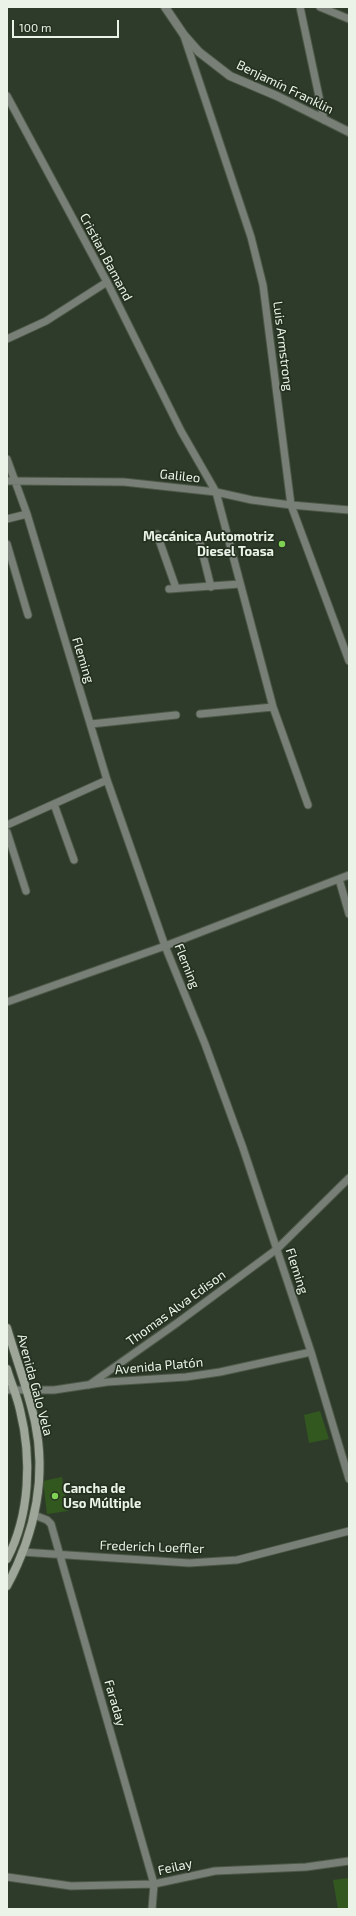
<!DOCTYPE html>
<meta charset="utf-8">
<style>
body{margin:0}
#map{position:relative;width:356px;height:1916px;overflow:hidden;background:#2f3b2a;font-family:"Exo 2",sans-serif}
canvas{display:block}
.frame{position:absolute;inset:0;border:8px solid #ebf3e8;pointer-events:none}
.scale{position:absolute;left:12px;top:20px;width:107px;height:18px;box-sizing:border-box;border:2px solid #ebf3e8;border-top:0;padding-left:5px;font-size:12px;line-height:14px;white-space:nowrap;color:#ebf3e8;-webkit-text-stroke:3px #253120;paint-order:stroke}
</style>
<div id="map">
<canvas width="356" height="1916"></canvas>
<div class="frame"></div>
<div class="scale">100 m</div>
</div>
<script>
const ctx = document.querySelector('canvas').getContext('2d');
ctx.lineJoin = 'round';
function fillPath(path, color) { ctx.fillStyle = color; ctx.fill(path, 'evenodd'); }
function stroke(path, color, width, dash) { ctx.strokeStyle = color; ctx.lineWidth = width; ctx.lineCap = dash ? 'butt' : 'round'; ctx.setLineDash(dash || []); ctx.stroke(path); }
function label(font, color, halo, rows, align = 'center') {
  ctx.font = font + ' "Exo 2",sans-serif'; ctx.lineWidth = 3.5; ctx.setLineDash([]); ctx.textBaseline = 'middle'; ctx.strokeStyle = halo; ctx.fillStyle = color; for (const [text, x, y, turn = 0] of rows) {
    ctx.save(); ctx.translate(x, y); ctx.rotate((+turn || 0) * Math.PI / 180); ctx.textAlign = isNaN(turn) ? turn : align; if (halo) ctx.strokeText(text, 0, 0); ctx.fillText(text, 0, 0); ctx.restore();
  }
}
const green = new Path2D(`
 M 320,1411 L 329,1439 L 309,1443 L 304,1415 Z
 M 62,1477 L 68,1511 L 47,1514 L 43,1481 Z
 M 349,1878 L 349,1909 L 338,1909 L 333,1880 Z`);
const minor = new Path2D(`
 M 300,7 L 324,120
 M 320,7 L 349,19
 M 184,36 L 251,237 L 263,285 L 291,505 L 349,661
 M 7,96 L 107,282 L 181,431 L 216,492 L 273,707 L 308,805
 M 7,339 L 46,321 L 107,282
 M 7,459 L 27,514 L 107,780 L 165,946 L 205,1044 L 243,1148 L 311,1352 L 349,1479
 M 7,481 L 124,482 L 216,492 L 252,500 L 291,505 L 349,510
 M 7,519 L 27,514
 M 157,534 L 176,588
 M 199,539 L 211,587
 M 7,544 L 28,615
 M 169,589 L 240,584
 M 200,714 L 273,707
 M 91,724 L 176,715
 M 54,804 L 74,860
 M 7,825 L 107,780
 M 7,832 L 26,891
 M 339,879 L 349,914
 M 7,1002 L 165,946 L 349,875
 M 89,1385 L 177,1323 L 277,1249 L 349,1178
 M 7,1390 L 54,1390 L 107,1382 L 186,1377 L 220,1372 L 311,1352
 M 34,1515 L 47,1520 L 51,1524 L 154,1884 L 152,1909
 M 22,1552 L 189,1563 L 237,1560 L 349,1531
 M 7,1877 L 71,1886 L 154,1884 L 215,1871 L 306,1867 L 349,1861`);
const tertiary = new Path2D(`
 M 165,7 L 184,35 L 199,52 L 230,76 L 277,96 L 349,132`);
const secondary = new Path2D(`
 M 7,1328 C 16,1359 28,1390 35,1422 C 47,1479 34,1535 7,1586
 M 7,1369 C 11,1383 17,1396 20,1410 C 32,1458 30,1515 7,1559`);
const markers = [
 [282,544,4,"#7ed153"],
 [55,1496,4,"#7ed153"]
];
const streetNames = [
 ["Benjamín Franklin",285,87,26],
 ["Cristian Bamand",106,257,62],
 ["Luis Armstrong",283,346,83],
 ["Galileo",180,476,6],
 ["Fleming",83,660,73],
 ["Fleming",187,966,68],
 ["Fleming",297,1271,72],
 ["Thomas Alva Edison",176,1308,-36],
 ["Avenida Platón",159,1366,-5],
 ["Avenida Galo Vela",35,1385,75],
 ["Frederich Loeffler",152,1547,2],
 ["Faraday",115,1703,74],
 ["Feilay",175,1867,-13]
];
const poiNames = [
 ["Mecánica Automotriz",274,537],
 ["Diesel Toasa",274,552],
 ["Cancha de",63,1489,"left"],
 ["Uso Múltiple",63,1504,"left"]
];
fillPath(green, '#32581f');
stroke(minor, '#4d5848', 9);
stroke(tertiary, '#4d5848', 10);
stroke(secondary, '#4d5848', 10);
stroke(minor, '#787f76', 7);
stroke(tertiary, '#787f76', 8);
stroke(secondary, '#9da698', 8);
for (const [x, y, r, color] of markers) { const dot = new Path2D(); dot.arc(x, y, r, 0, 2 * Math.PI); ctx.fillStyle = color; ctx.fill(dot); stroke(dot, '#253120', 1.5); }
label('13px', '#ebf3e8', '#253120', streetNames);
label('bold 13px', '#ebf3e8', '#253120', poiNames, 'right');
</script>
